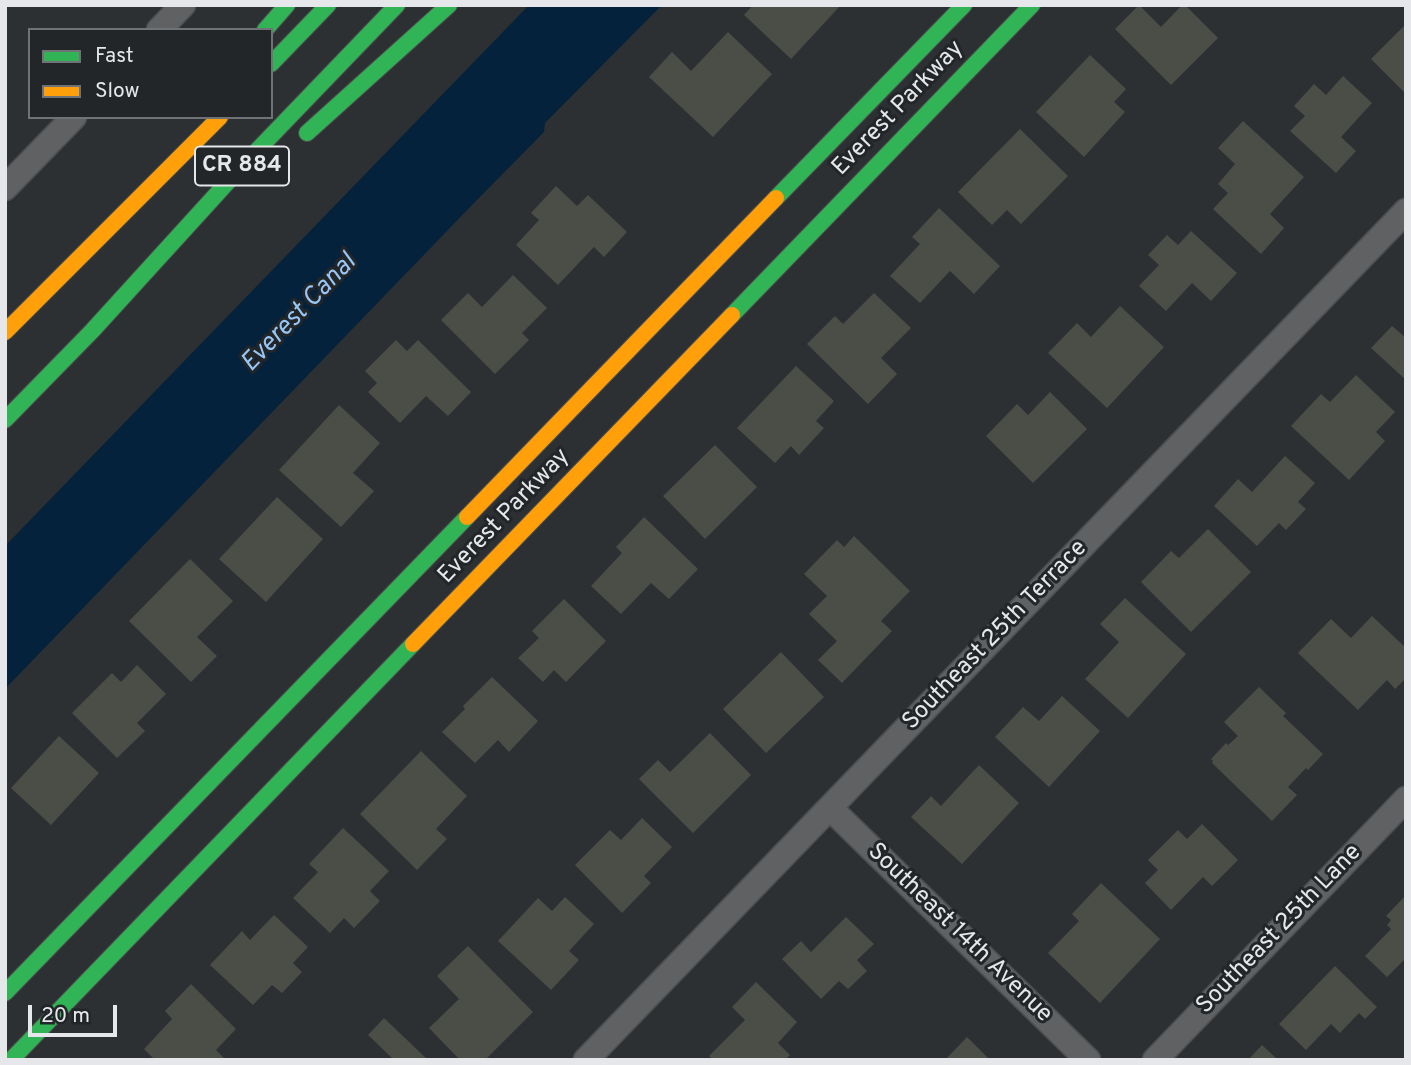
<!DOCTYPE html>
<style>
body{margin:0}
#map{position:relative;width:1411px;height:1065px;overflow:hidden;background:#2d3032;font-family:Overpass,sans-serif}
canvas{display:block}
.frame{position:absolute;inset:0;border:7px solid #e5e7ea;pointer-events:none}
.legend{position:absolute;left:28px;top:28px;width:245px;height:91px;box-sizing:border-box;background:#222629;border:2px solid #707376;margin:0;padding:9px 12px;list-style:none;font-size:21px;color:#e5e7ea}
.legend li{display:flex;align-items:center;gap:14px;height:35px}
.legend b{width:35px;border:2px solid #707376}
.scale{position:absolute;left:28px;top:1005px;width:89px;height:32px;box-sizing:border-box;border:4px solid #e5e7ea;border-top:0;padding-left:9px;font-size:21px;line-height:24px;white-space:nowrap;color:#e5e7ea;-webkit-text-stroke:5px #222629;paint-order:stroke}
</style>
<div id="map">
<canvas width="1411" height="1065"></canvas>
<div class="frame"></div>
<ul class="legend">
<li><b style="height:9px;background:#30b455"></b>Fast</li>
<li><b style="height:9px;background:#ff9f0a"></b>Slow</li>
</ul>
<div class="scale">20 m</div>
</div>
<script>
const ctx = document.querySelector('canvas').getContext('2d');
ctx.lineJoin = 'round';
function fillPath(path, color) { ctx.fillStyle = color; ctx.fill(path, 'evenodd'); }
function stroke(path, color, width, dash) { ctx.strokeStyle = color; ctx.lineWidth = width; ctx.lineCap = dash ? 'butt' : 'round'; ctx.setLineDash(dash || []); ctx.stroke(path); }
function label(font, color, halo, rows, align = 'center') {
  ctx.font = font + ' Overpass,sans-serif'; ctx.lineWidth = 6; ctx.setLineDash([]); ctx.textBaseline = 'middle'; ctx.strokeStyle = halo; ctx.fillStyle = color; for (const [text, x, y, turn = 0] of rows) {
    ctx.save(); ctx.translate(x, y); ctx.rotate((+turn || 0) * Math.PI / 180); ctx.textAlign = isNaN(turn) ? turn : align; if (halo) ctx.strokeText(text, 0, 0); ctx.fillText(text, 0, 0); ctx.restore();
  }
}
const water = new Path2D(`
 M 529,5 L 662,5 L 545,123 L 544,132 L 473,204 L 5,689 L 5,546 Z`);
const building = new Path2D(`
 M 753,5 L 841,5 L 791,59 L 744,15 Z
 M 1139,5 L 1161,27 L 1182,5 L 1185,5 L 1218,38 L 1171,85 L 1115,29 Z
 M 1406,24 L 1406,94 L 1371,59 Z
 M 728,32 L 772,74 L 713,137 L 649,77 L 672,52 L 691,71 Z
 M 1090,55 L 1126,89 L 1114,102 L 1125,112 L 1084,157 L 1036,112 Z
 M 1343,76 L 1372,103 L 1341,137 L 1356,151 L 1336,173 L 1290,131 L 1305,116 L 1294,106 L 1314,84 L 1326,95 Z
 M 1243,121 L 1304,177 L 1270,214 L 1284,228 L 1261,254 L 1213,209 L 1228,193 L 1218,184 L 1235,164 L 1218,148 Z
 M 1020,129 L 1068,176 L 1021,224 L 1007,210 L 992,225 L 958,192 Z
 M 556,186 L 577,206 L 588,195 L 627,232 L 604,257 L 594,247 L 558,285 L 516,245 L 539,220 L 531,213 Z
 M 939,208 L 1000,266 L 974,294 L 950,271 L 920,303 L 890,276 L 920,244 L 912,237 Z
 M 1191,231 L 1237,273 L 1211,301 L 1192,283 L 1166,311 L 1139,286 L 1159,265 L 1148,255 L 1167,235 L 1178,245 Z
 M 513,275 L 547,308 L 522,333 L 529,340 L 495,374 L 441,320 L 468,293 L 482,307 Z
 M 874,293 L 911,328 L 881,358 L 897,374 L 868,404 L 807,344 L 835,316 L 843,324 Z
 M 1120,306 L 1164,347 L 1107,408 L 1048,353 L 1077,323 L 1091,337 Z
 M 1392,326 L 1406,338 L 1406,380 L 1371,348 Z
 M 396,340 L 407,351 L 418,340 L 471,392 L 448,416 L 426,396 L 400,423 L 368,392 L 377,383 L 365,371 Z
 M 796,366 L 834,401 L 816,421 L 824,428 L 799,455 L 791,446 L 775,463 L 737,428 Z
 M 1356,375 L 1395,412 L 1376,432 L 1385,441 L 1349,480 L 1291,426 L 1321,394 L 1330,402 Z
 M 1050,392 L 1087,429 L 1033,483 L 986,436 L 1017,404 L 1028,415 Z
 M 339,405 L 380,443 L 353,473 L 374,491 L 341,527 L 279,470 Z
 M 715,445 L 757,487 L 705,539 L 663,496 Z
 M 1285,456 L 1315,483 L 1298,502 L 1306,509 L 1286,530 L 1279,523 L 1257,546 L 1214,506 L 1238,479 L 1252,492 Z
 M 277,497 L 323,539 L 266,602 L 219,559 Z
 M 644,517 L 698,569 L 669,599 L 651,583 L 621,614 L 591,586 L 622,553 L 616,547 Z
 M 1208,529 L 1251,572 L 1191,632 L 1141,582 L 1171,551 L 1179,558 Z
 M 854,536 L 910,591 L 881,621 L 892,631 L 842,683 L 818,660 L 837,641 L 809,614 L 827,596 L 804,574 L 837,540 L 844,547 Z
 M 190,559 L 233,601 L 197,637 L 217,656 L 191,682 L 129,621 Z
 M 1125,598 L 1186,654 L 1128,718 L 1085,679 L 1119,642 L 1100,624 Z
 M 564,599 L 606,641 L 566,682 L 554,670 L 543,682 L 518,658 L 539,638 L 532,631 Z
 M 1372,616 L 1406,648 L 1406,678 L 1395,689 L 1387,680 L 1358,710 L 1298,653 L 1331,619 L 1351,638 Z
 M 781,652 L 824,697 L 766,753 L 723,709 Z
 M 137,665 L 166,694 L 137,723 L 145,731 L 117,758 L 72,713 L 112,673 L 121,682 Z
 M 492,677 L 538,721 L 509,752 L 498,740 L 475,763 L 442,732 L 465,709 L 463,706 Z
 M 1259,687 L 1286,713 L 1283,716 L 1323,754 L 1308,770 L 1306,768 L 1288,787 L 1297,795 L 1272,821 L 1212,763 L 1213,761 L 1211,759 L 1226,743 L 1228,745 L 1238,736 L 1224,722 Z
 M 1062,696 L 1100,731 L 1049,787 L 995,737 L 1023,707 L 1039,721 Z
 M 710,733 L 751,775 L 693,833 L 639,779 L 658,760 L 670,772 Z
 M 59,736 L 99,773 L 51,825 L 11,788 Z
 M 421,751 L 467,796 L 436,829 L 447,839 L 417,870 L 360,814 Z
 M 979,765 L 1019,803 L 962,864 L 911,817 L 931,796 L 941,806 Z
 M 642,818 L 672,847 L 644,876 L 651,883 L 622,913 L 575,865 L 610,830 L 621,840 Z
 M 1202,824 L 1238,860 L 1212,886 L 1203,877 L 1171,910 L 1145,883 L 1158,870 L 1148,860 L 1178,830 L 1187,839 Z
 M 343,828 L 389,871 L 370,891 L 380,901 L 354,928 L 344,918 L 330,933 L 293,898 L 318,872 L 309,864 Z
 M 1101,883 L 1160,939 L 1100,1003 L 1048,953 L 1079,921 L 1072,914 Z
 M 1406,895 L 1406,961 L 1404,960 L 1387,977 L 1365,956 L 1391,929 L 1387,925 L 1391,920 L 1386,916 Z
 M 565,897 L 594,924 L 569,951 L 579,960 L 551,990 L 498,941 L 538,898 L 552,911 Z
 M 274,915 L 308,947 L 293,963 L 302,972 L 282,993 L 272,985 L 253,1005 L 210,965 L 242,931 L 250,940 Z
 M 846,917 L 874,944 L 857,960 L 867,971 L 848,989 L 839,981 L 821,999 L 782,959 L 801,941 L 811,952 Z
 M 468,946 L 533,1012 L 485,1060 L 460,1060 L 429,1028 L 459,999 L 437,976 Z
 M 1335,966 L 1377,1007 L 1365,1019 L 1359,1013 L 1340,1033 L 1331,1024 L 1306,1050 L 1279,1024 Z
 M 756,982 L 797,1022 L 778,1043 L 790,1055 L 785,1060 L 713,1060 L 709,1056 L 745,1020 L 732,1007 Z
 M 191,984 L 236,1029 L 216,1050 L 226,1060 L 155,1060 L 144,1049 L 172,1019 L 165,1011 Z
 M 384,1018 L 428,1060 L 390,1060 L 392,1058 L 368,1035 Z
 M 967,1037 L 990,1060 L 945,1060 Z
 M 1262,1045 L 1278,1060 L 1248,1060 Z`);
const street = new Path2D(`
 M 159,30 L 183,5
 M 5,188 L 74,117
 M 830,808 L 1088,1060
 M 586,1060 L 1406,211
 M 1155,1060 L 1406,799`);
const fast = new Path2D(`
 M 265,30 L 287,5
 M 271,64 L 328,5
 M 307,133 L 449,5
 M 776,198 L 964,5
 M 732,315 L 1032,5
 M 5,420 L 92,331 L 245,163 L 397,5
 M 5,993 L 467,517
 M 11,1060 L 413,644`);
const slow = new Path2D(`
 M 5,332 L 220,117
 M 467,517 L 776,198
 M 413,644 L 732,315`);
const shields = [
 [242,166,94]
];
const shieldNames = [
 ["CR 884",242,166]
];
const streetNames = [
 ["Everest Parkway",899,109,-46],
 ["Everest Parkway",505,517,-46],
 ["Southeast 25th Terrace",996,636,-46],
 ["Southeast 25th Lane",1280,930,-46],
 ["Southeast 14th Avenue",959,934,44]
];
const waterNames = [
 ["Everest Canal",300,314,-46]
];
fillPath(water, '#05223d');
fillPath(building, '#4b4d47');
stroke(street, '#4c4e50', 27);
stroke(fast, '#4c4e50', 18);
stroke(slow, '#4c4e50', 18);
stroke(street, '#5f6162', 24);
stroke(fast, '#30b455', 16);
stroke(slow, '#ff9f0a', 16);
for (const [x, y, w] of shields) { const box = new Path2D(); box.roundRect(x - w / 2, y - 19.5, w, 39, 5); ctx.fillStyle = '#222629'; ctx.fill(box); stroke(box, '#e5e7ea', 2); }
label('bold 23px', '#e5e7ea', null, shieldNames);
label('24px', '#e5e7ea', '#222629', streetNames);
label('italic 26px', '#97c6f6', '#222629', waterNames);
</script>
